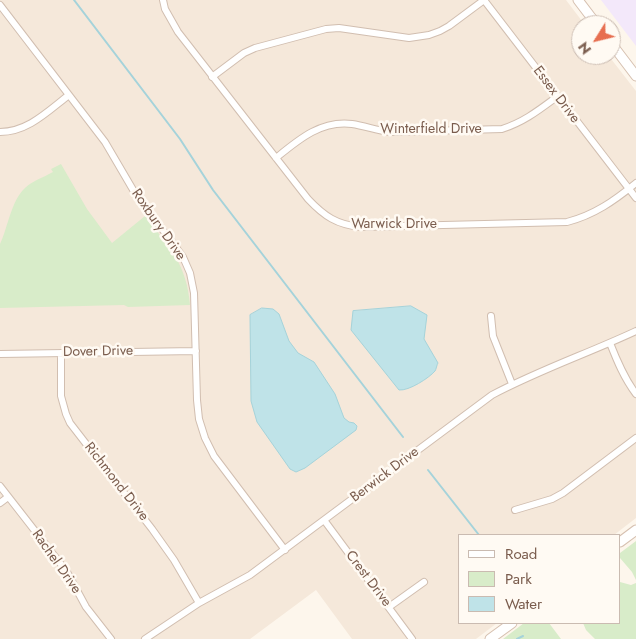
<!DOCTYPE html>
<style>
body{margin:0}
#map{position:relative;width:636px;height:639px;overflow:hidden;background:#fdf6ec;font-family:Jost,sans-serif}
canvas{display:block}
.legend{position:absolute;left:458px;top:534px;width:162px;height:90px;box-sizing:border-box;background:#fffaf3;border:1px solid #cabbb1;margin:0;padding:6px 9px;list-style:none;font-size:15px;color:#7a5c4d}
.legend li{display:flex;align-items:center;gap:10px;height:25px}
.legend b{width:25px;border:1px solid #cabbb1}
.north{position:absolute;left:571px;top:15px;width:50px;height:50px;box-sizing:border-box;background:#fffaf3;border:1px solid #cabbb1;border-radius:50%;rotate:234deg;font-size:14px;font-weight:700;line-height:20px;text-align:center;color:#7a5c4d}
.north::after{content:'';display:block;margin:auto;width:18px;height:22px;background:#e76f51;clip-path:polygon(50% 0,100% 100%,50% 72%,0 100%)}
</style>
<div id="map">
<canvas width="636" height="639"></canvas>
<ul class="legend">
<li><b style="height:6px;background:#fff"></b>Road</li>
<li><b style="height:14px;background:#d8ecc9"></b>Park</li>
<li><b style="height:14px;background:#bfe3e8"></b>Water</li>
</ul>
<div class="north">N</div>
</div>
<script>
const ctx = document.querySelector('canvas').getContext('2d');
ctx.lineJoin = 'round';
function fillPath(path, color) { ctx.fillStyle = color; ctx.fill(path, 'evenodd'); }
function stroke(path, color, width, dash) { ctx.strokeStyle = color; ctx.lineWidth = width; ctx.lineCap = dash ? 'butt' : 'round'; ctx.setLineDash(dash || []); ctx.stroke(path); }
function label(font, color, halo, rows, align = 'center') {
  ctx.font = font + ' Jost,sans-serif'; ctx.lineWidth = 5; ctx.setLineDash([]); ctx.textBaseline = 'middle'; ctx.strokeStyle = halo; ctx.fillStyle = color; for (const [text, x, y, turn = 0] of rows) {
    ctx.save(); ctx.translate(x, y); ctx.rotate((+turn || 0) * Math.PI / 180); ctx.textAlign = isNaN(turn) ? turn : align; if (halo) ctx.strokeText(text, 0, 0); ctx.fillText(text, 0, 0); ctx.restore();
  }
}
const residential = new Path2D(`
 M 0,0 L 566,0 L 585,25 L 581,25 L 581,55 L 608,55 L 636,91 L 636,518 L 614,535 L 460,535 L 460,623 L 497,623 L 476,639 L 352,639 L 316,590 L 250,639 L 0,639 Z`);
const education = new Path2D(`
 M 601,0 L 636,0 L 636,46 Z`);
const green = new Path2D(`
 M 61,164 L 87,209 L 112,243 L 145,216 C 169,247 187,264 190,305 L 128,307 L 124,305 L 0,308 L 0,244 C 8,227 11,201 25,188 C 32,181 44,177 53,172 L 51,169 Z
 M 636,541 L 636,580 L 632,572 L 620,558 L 620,553 Z
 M 620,582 L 631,585 L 636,583 L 636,639 L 595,639 L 586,630 L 583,623 L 620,623 Z
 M 524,623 L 549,623 L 561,639 L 503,639 Z`);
const water = new Path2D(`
 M 411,306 L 427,315 L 424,339 L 438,363 C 437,364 436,370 435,371 C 429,378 409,391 399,390 L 351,330 L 353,311 Z
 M 262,308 L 273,309 L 279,314 L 289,341 L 298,353 L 314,362 L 335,394 L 344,418 L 349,422 L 354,423 L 357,426 L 356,430 L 305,468 L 296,472 L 290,469 L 257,422 L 251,401 L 250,315 Z`);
const stream = new Path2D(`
 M 74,0 L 180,139 L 213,190 L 403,437
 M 428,470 L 479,535
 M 517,639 L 523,636`);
const street = new Path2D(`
 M 163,0 L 165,9 L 178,32 L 308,199 C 324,216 337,225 361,227 L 567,222 C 594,215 614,201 636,183
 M 484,0 L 636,198
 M 0,5 L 105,142 L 139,200 L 170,239 L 183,257 L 190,273 L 194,293 L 197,400 L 199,419 L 205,438 L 214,456 L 285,550
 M 212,77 L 244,53 L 255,48 L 326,29 L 339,28 L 409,38 L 429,35 L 440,31 L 449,26 L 484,0
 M 0,132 C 28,132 48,111 69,95
 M 276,158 C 298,140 321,120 352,124 C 365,126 376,130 390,132 L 502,129 C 524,122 539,110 558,96
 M 491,316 L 493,336 L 512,384
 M 610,343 C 617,361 624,378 636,394
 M 61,353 L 61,396 L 66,414 L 70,423 L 152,529 L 174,560 L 199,603
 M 0,354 L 196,351
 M 0,486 L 67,572 L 86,607 L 111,639
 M 0,503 L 8,497
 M 515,510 L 552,499 L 563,493 L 636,438
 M 324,520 L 412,639
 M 389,607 L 424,582
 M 145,639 L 199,603 L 250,575 L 492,395 C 539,370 589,353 636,331`);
const secondary = new Path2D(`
 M 578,0 L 597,25
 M 611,43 L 636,76
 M 620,542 L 636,530
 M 490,639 L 512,623`);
const streetNames = [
 ["Essex Drive",556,95,53],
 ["Winterfield Drive",431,130],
 ["Roxbury Drive",158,225,55],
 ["Warwick Drive",394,225],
 ["Dover Drive",98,352,-1],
 ["Berwick Drive",385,475,-37],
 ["Richmond Drive",116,482,52],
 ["Rachel Drive",56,562,55],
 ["Crest Drive",368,579,53]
];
fillPath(residential, '#f5e8da');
fillPath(education, '#f3e8fa');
fillPath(green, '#d8ecc9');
fillPath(water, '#bfe3e8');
stroke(water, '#a5d3da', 1);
stroke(stream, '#a5d3da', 2);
stroke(street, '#d1beb0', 8);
stroke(secondary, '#d6c0b0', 11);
stroke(street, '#fff', 6);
stroke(secondary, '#fff', 9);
label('14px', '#7a5c4d', '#fffaf3', streetNames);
</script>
